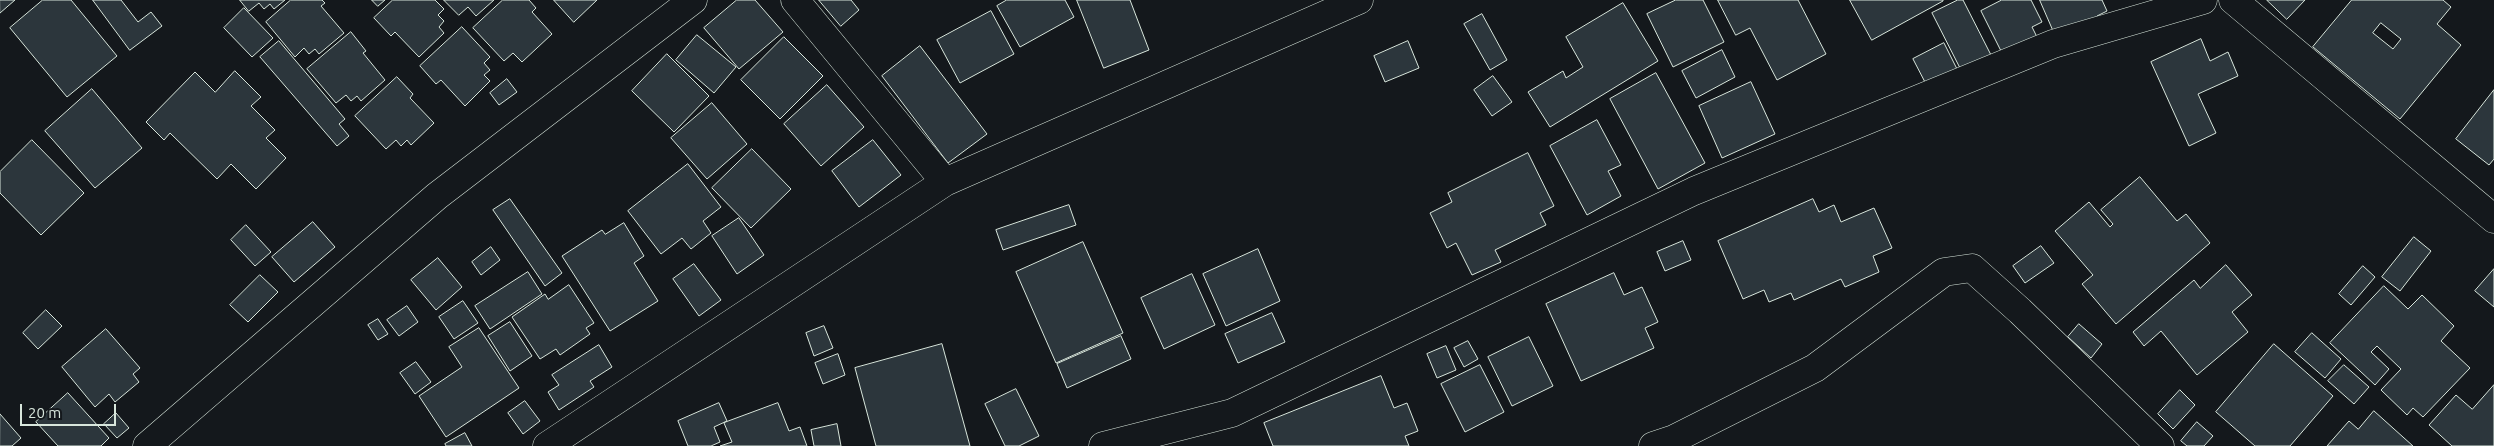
<!DOCTYPE html>
<style>
body{margin:0}
#map{position:relative;width:2494px;height:446px;overflow:hidden;background:#14181c;font-family:Ubuntu,sans-serif}
canvas{display:block}
.scale{position:absolute;left:20px;top:404px;width:96px;height:22px;box-sizing:border-box;border:2px solid #d8e6dc;border-top:0;padding-left:6px;font-size:15px;line-height:18px;white-space:nowrap;color:#d8e6dc;-webkit-text-stroke:4px #14181c;paint-order:stroke}
</style>
<div id="map">
<canvas width="2494" height="446"></canvas>
<div class="scale">20 m</div>
</div>
<script>
const ctx = document.querySelector('canvas').getContext('2d');
ctx.lineJoin = 'round';
function fillPath(path, color) { ctx.fillStyle = color; ctx.fill(path, 'evenodd'); }
function stroke(path, color, width, dash) { ctx.strokeStyle = color; ctx.lineWidth = width; ctx.lineCap = dash ? 'butt' : 'round'; ctx.setLineDash(dash || []); ctx.stroke(path); }
const building = new Path2D(`
 M 0,0 L 15,0 L 0,13 Z
 M 43,0 L 71,0 L 117,56 L 67,97 L 10,28 Z
 M 93,0 L 121,0 L 138,22 L 151,12 L 162,26 L 130,50 Z
 M 240,0 L 285,0 L 274,9 L 270,4 L 264,9 L 259,3 L 249,11 Z
 M 291,0 L 322,0 L 325,3 L 321,6 L 344,33 L 319,54 L 315,49 L 309,54 L 304,48 L 295,57 L 266,22 Z
 M 372,0 L 385,0 L 378,6 Z
 M 393,0 L 435,0 L 444,9 L 438,15 L 444,21 L 439,27 L 444,33 L 419,57 L 395,32 L 391,36 L 374,18 Z
 M 444,0 L 494,0 L 476,16 L 468,7 L 459,15 Z
 M 503,0 L 529,0 L 536,8 L 532,12 L 552,34 L 522,62 L 513,53 L 504,61 L 473,28 Z
 M 554,0 L 597,0 L 574,22 Z
 M 737,0 L 755,0 L 783,32 L 739,69 L 704,28 Z
 M 819,0 L 851,0 L 859,10 L 841,26 Z
 M 1007,0 L 1065,0 L 1074,17 L 1020,47 L 997,6 Z
 M 1077,0 L 1130,0 L 1149,50 L 1104,68 Z
 M 1676,0 L 1703,0 L 1724,42 L 1673,67 L 1647,14 Z
 M 1718,0 L 1798,0 L 1826,54 L 1777,80 L 1750,28 L 1736,35 Z
 M 1850,0 L 1943,0 L 1943,1 L 1872,40 Z
 M 1958,0 L 1963,0 L 1992,57 L 1962,72 L 1932,13 Z
 M 2002,0 L 2031,0 L 2042,22 L 2032,27 L 2039,41 L 2005,59 L 1981,11 Z
 M 2040,0 L 2102,0 L 2107,11 L 2097,16 L 2099,19 L 2057,39 Z
 M 2267,0 L 2305,0 L 2287,19 Z
 M 2352,0 L 2443,0 L 2451,7 L 2437,24 L 2461,45 L 2400,119 L 2313,47 ZM 2381,23 L 2401,39 L 2393,49 L 2373,33 Z
 M 1623,3 L 1658,61 L 1550,127 L 1528,92 L 1563,71 L 1566,78 L 1583,67 L 1566,37 Z
 M 244,8 L 273,38 L 252,57 L 224,28 Z
 M 991,11 L 1014,54 L 960,83 L 937,40 Z
 M 1482,14 L 1507,60 L 1490,70 L 1464,24 Z
 M 462,27 L 490,57 L 484,63 L 490,70 L 484,75 L 490,81 L 465,106 L 441,80 L 436,84 L 420,66 Z
 M 351,32 L 366,51 L 363,53 L 385,80 L 361,101 L 357,96 L 351,101 L 346,95 L 336,103 L 307,69 Z
 M 697,35 L 736,67 L 714,93 L 676,60 Z
 M 784,37 L 823,76 L 780,119 L 741,80 Z
 M 2201,39 L 2210,61 L 2228,52 L 2238,76 L 2198,94 L 2216,133 L 2189,146 L 2151,62 Z
 M 279,41 L 345,119 L 339,124 L 349,136 L 337,146 L 260,57 Z
 M 1408,41 L 1419,68 L 1385,82 L 1374,56 Z
 M 1944,43 L 1958,71 L 1927,86 L 1913,59 Z
 M 920,46 L 987,134 L 948,163 L 882,76 Z
 M 1722,50 L 1735,77 L 1696,98 L 1682,71 Z
 M 667,54 L 709,96 L 674,132 L 632,91 Z
 M 235,71 L 261,97 L 251,106 L 275,130 L 266,138 L 286,158 L 256,189 L 231,164 L 217,179 L 170,133 L 164,140 L 146,122 L 195,72 L 215,92 Z
 M 1656,73 L 1705,163 L 1658,189 L 1610,99 Z
 M 1493,76 L 1512,102 L 1492,116 L 1474,90 Z
 M 397,77 L 413,94 L 410,98 L 434,123 L 411,145 L 407,140 L 401,146 L 396,140 L 386,149 L 355,116 Z
 M 507,79 L 517,92 L 499,105 L 490,93 Z
 M 1751,82 L 1775,134 L 1722,158 L 1699,106 Z
 M 827,85 L 864,127 L 821,166 L 784,124 Z
 M 92,89 L 142,148 L 95,188 L 45,131 Z
 M 2494,90 L 2494,159 L 2489,165 L 2456,139 Z
 M 712,103 L 747,144 L 707,179 L 671,138 Z
 M 1597,120 L 1621,165 L 1608,171 L 1621,196 L 1587,215 L 1550,146 Z
 M 32,140 L 84,193 L 41,235 L 0,193 L 0,172 Z
 M 873,140 L 901,175 L 859,207 L 832,171 Z
 M 752,149 L 791,189 L 751,228 L 712,188 Z
 M 1528,153 L 1554,206 L 1540,213 L 1546,225 L 1495,250 L 1501,262 L 1472,275 L 1456,243 L 1447,248 L 1430,213 L 1452,202 L 1448,193 Z
 M 688,164 L 721,207 L 703,221 L 711,233 L 691,249 L 682,238 L 661,254 L 628,211 Z
 M 2140,177 L 2177,221 L 2186,214 L 2210,243 L 2116,324 L 2082,284 L 2093,275 L 2055,231 L 2089,202 L 2110,227 L 2113,224 L 2101,210 Z
 M 510,199 L 562,273 L 545,286 L 493,210 Z
 M 1813,199 L 1819,212 L 1834,205 L 1841,222 L 1874,208 L 1892,248 L 1873,256 L 1879,272 L 1845,287 L 1841,279 L 1794,300 L 1791,293 L 1769,302 L 1764,290 L 1743,299 L 1718,241 Z
 M 1069,205 L 1076,225 L 1003,250 L 996,230 Z
 M 739,218 L 764,255 L 737,274 L 712,236 Z
 M 313,222 L 335,247 L 294,282 L 272,257 Z
 M 624,223 L 644,256 L 634,263 L 658,301 L 610,331 L 562,256 L 602,230 L 605,234 Z
 M 246,225 L 271,252 L 255,266 L 231,240 Z
 M 2414,237 L 2431,251 L 2400,291 L 2382,277 Z
 M 1683,241 L 1691,260 L 1665,271 L 1657,252 Z
 M 1083,242 L 1123,333 L 1056,363 L 1016,272 Z
 M 2041,246 L 2054,263 L 2025,283 L 2013,266 Z
 M 491,247 L 500,260 L 481,275 L 472,262 Z
 M 1258,249 L 1280,301 L 1226,326 L 1203,274 Z
 M 438,258 L 462,287 L 436,310 L 411,280 Z
 M 694,264 L 721,300 L 699,316 L 673,279 Z
 M 2226,265 L 2252,295 L 2232,312 L 2248,332 L 2197,375 L 2161,331 L 2144,346 L 2133,332 L 2194,280 L 2200,288 Z
 M 2363,266 L 2375,277 L 2351,305 L 2339,294 Z
 M 2494,269 L 2494,307 L 2475,291 Z
 M 528,272 L 542,294 L 490,329 L 475,306 Z
 M 1614,273 L 1624,295 L 1642,287 L 1658,322 L 1645,328 L 1654,348 L 1581,381 L 1546,304 Z
 M 1192,274 L 1215,325 L 1164,349 L 1141,298 Z
 M 260,275 L 278,292 L 248,322 L 230,305 Z
 M 569,285 L 594,323 L 586,328 L 590,334 L 560,355 L 556,349 L 540,359 L 512,317 L 545,294 L 548,299 Z
 M 2384,286 L 2408,309 L 2422,295 L 2454,326 L 2441,341 L 2470,368 L 2423,417 L 2413,408 L 2407,415 L 2381,390 L 2401,369 L 2377,346 L 2371,352 L 2389,369 L 2375,385 L 2330,343 Z
 M 463,301 L 478,323 L 454,339 L 439,317 Z
 M 407,306 L 418,322 L 399,336 L 387,320 Z
 M 46,310 L 62,326 L 38,349 L 23,333 Z
 M 1272,313 L 1285,342 L 1238,363 L 1225,334 Z
 M 378,319 L 388,334 L 378,340 L 368,325 Z
 M 510,322 L 532,356 L 510,371 L 488,336 Z
 M 2079,324 L 2102,344 L 2091,358 L 2068,337 Z
 M 824,326 L 833,348 L 814,356 L 806,333 Z
 M 479,328 L 519,388 L 446,437 L 419,396 L 462,367 L 449,347 Z
 M 106,329 L 140,368 L 133,374 L 139,382 L 115,402 L 109,394 L 95,407 L 62,367 Z
 M 2312,333 L 2341,359 L 2325,378 L 2295,352 Z
 M 1121,336 L 1131,359 L 1067,388 L 1057,364 Z
 M 1529,337 L 1553,386 L 1512,406 L 1488,357 Z
 M 1468,341 L 1478,359 L 1464,367 L 1454,348 Z
 M 942,344 L 970,446 L 876,446 L 855,368 Z
 M 2274,344 L 2333,396 L 2290,446 L 2255,446 L 2216,412 Z
 M 599,345 L 612,367 L 590,381 L 594,387 L 559,410 L 548,392 L 559,385 L 552,375 Z
 M 1446,346 L 1456,370 L 1437,378 L 1427,354 Z
 M 838,354 L 845,375 L 823,384 L 815,363 Z
 M 416,362 L 431,382 L 415,394 L 400,373 Z
 M 1480,365 L 1504,412 L 1465,432 L 1441,384 Z
 M 2344,365 L 2369,387 L 2354,404 L 2328,381 Z
 M 1381,376 L 1394,408 L 1407,403 L 1418,431 L 1405,436 L 1409,446 L 1273,446 L 1264,423 Z
 M 2494,385 L 2494,446 L 2452,446 L 2429,425 L 2456,395 L 2472,409 Z
 M 1016,389 L 1039,436 L 1019,446 L 1005,446 L 985,404 Z
 M 2180,390 L 2195,405 L 2173,429 L 2158,414 Z
 M 68,393 L 109,438 L 101,446 L 58,446 L 36,422 Z
 M 525,401 L 540,421 L 523,434 L 508,413 Z
 M 719,403 L 727,421 L 714,427 L 720,442 L 711,446 L 688,446 L 678,421 Z
 M 778,403 L 789,431 L 800,427 L 807,446 L 720,446 L 732,442 L 724,423 Z
 M 2374,411 L 2413,446 L 2327,446 L 2349,421 L 2358,429 Z
 M 116,413 L 129,428 L 117,438 L 104,424 Z
 M 0,414 L 21,438 L 12,446 L 0,446 Z
 M 2197,422 L 2213,436 L 2204,446 L 2187,446 L 2181,441 Z
 M 837,424 L 841,446 L 814,446 L 811,430 Z
 M 465,433 L 472,446 L 446,446 L 445,444 Z`);
const minor = new Path2D(`
 M 795,0 L 945,182
 M 2233,0 L 2494,219
 M 147,446 L 437,196 L 693,0
 M 547,446 L 945,182 L 1359,0
 M 1103,446 L 1232,413 L 1694,191 L 2053,44 L 2203,0
 M 1653,446 L 1674,439 L 1815,368 L 1944,272 L 1972,268 L 2020,311 L 2160,446`);
fillPath(building, '#2c363c');
stroke(building, '#d8e6dc', 1);
stroke(minor, '#d8e6dc', 29);
stroke(minor, '#14181c', 28);
</script>
